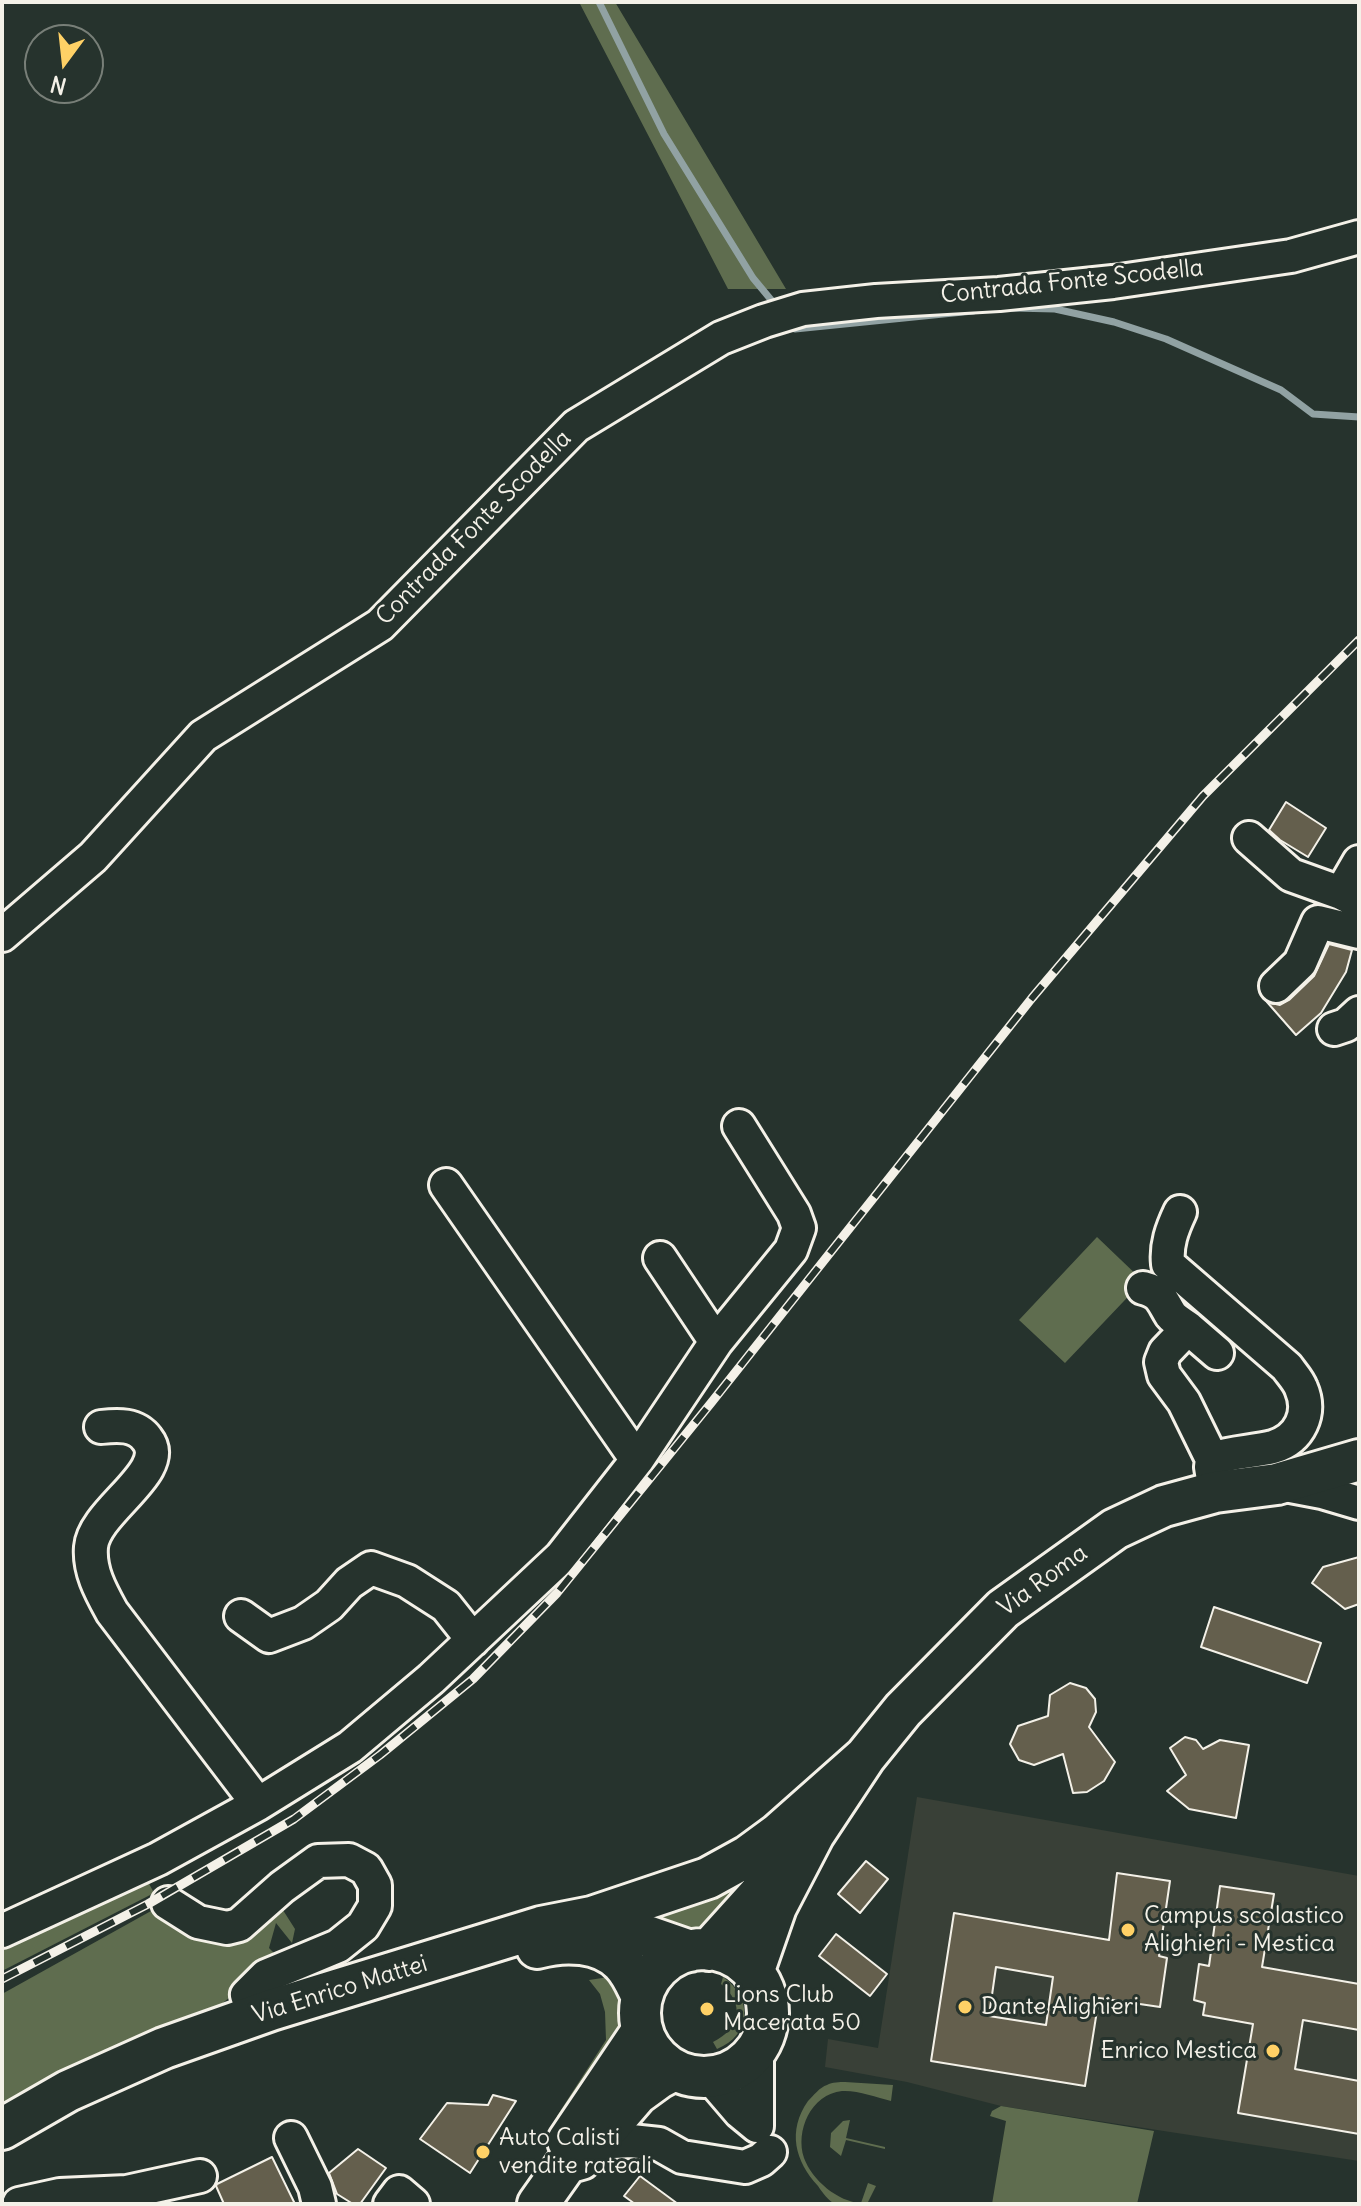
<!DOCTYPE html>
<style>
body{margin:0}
#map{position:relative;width:1361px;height:2206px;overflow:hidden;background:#26332d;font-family:Delius,sans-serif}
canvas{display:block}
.frame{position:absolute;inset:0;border:4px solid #f4f1e8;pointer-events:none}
.north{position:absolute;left:24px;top:24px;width:80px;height:80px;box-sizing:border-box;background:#26332d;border:2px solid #787f78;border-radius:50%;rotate:195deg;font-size:22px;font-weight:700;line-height:32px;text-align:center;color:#f4f1e8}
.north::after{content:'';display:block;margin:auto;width:28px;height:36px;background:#ffd166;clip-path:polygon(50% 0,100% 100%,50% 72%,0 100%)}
</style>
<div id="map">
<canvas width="1361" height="2206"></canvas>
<div class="frame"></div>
<div class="north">N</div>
</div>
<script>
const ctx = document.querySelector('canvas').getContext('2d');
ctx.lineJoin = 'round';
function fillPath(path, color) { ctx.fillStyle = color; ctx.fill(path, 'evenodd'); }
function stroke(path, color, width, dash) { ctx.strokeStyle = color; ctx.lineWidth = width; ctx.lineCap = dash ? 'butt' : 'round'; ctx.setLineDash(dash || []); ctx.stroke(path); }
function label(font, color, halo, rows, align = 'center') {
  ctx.font = font + ' Delius,sans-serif'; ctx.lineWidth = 6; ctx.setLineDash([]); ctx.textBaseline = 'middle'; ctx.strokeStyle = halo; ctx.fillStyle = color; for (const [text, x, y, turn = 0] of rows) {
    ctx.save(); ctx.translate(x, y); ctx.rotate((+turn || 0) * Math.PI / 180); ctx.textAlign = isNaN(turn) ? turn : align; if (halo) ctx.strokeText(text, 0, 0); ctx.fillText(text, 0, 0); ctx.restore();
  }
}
const built = new Path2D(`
 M 917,1797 L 1359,1876 L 1359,2161 L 1001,2106 L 907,2082 L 825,2067 L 828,2039 L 878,2048 Z`);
const green = new Path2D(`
 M 579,2 L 615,2 L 786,289 L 728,289 Z
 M 1097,1237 L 1143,1281 L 1065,1363 L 1019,1320 Z
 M 752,1866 L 722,1925 L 690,1931 L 638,1912 Z
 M 145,1876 L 154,1893 L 2,1971 L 2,1937 Z
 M 160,1906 L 188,1929 L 281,1907 L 295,1929 L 292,1943 L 276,1923 L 269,1948 L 278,1957 L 206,2017 L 2,2118 L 2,1994 Z
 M 609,1977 C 624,1996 625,2003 625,2027 L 560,2126 L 557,2116 L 606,2040 L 605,2012 L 600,1994 L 589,1980 Z
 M 723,1977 C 753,1998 752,2035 717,2049 L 713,2042 C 741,2028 745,2004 721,1984 Z
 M 845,2082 L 893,2085 L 891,2101 C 876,2097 857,2090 842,2091 C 811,2094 795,2131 804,2158 C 812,2180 838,2202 861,2203 L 868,2183 L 876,2186 L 867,2204 C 858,2204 844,2206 836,2204 C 829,2202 822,2192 818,2186 C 795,2161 787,2131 808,2101 C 813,2096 820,2087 827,2085 C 832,2082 840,2082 845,2082 Z
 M 1001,2106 L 1154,2131 L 1137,2204 L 992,2204 L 1006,2121 L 990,2116 L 992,2111 Z
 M 850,2120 L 846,2138 L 885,2147 L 885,2149 L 846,2140 L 841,2156 L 830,2147 L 831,2133 L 843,2121 Z`);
const stream = new Path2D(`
 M 599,2 L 664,134 L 753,278 L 777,307
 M 1013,308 L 1055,309 L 1114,322 L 1166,339 L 1281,390 L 1313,414 L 1359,417
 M 789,323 L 795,329 L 973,311`);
const building = new Path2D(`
 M 1286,802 L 1326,828 L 1308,857 L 1280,840 L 1269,830 Z
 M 1329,944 L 1352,950 L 1346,972 L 1321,1013 L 1296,1035 L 1267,1002 L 1280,1005 L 1289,1000 L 1314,976 Z
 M 1359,1557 L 1359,1604 L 1345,1609 L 1312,1583 L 1323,1567 Z
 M 1214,1607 L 1321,1643 L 1307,1683 L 1201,1647 Z
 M 1070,1683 L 1086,1688 L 1095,1699 L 1096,1712 L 1089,1727 L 1115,1762 L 1104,1781 L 1087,1792 L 1073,1793 L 1063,1754 L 1034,1765 L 1019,1760 L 1010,1744 L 1018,1726 L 1048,1716 L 1050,1695 Z
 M 1185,1737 L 1196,1740 L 1203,1749 L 1220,1740 L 1249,1745 L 1236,1818 L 1189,1809 L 1167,1791 L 1186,1775 L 1170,1748 Z
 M 866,1861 L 888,1879 L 860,1913 L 838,1894 Z
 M 1117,1873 L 1170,1881 L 1159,1956 L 1167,1958 L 1160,2007 L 1099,1998 L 1085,2086 L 931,2061 L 954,1913 L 1109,1940 ZM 996,1967 L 1053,1977 L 1046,2025 L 989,2016 Z
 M 1220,1886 L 1274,1894 L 1262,1967 L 1359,1984 L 1359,2030 L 1303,2020 L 1295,2069 L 1359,2081 L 1359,2134 L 1238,2113 L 1253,2024 L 1203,2015 L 1205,2003 L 1194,2000 L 1199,1964 L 1209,1966 Z
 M 836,1934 L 887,1974 L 870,1996 L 819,1956 Z
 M 493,2095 L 516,2101 L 470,2173 L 420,2139 L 447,2103 L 488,2105 Z
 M 358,2149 L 386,2168 L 360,2204 L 353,2204 L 337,2194 L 329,2173 Z
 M 272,2157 L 295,2204 L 224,2204 L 216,2186 L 217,2184 Z
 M 640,2176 L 678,2204 L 635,2204 L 624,2196 Z`);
const minor = new Path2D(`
 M 1249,838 L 1291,875 L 1341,893 L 1359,902
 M 1341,893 L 1359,862
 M 2,935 L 93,857 L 203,736 L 380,625 L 576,426 L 721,338 L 764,321 L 803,309 L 876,301 L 999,294 L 1113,282 L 1291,256 L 1359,237
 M 1276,986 L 1300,963 L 1318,922 L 1359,932
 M 1334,1029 L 1346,1025 L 1359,1013
 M 446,1185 L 637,1460
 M 1180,1212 C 1172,1229 1166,1245 1168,1264 L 1287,1367 C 1291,1373 1298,1380 1301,1388 C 1312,1413 1300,1439 1273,1447 C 1253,1452 1232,1452 1212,1459 L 1211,1467 L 1215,1492
 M 660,1258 L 716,1342
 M 1143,1288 C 1162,1293 1162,1301 1171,1315 C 1175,1320 1183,1324 1188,1328
 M 101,1427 C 118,1425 136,1424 147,1439 C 172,1471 94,1510 91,1547 C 89,1571 101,1592 112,1612 L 258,1804
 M 1212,1459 L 1184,1402 L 1164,1375 L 1161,1362 L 1165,1352 L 1188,1328 L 1217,1353
 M 1280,1484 L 1322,1492 L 1359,1503
 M 241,1616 L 269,1636 L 303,1623 L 329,1605 L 349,1583 L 371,1568 L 407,1581 L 446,1606 L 473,1640
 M 168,1903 L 198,1922 L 227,1928 L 239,1925 L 282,1887 L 318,1861 L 349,1860 L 366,1869 L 375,1885 L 375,1906 L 363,1926 L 338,1946 L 266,1976 L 247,1995 L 254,2017
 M 2,1931 L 158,1859 L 258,1804 L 350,1747 L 431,1679 L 561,1557 L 637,1460 L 716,1342 L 791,1250 L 799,1228 L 794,1214 L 739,1126
 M 710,2077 L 740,2112 L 757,2126
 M 757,2126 L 757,2048
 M 291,2138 L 315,2187 L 319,2204
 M 594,2143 L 631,2141 L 659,2144 L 682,2157 L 745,2167 L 761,2160 L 770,2152
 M 19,2204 L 60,2195 L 127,2192 L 200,2176
 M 390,2204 L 399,2192 L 413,2204`);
const major = new Path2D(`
 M 592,1917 L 690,1951
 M 537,1948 C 565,1940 601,1941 622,1963 C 632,1973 636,1985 642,1997
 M640 2013a64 64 0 1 1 128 0a64 64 0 1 1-128 0Z
 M 709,1950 L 782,1869
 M 753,1973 L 776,1907 L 814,1834 L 865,1757 L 903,1710 L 1003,1609 L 1115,1529 L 1164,1506 L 1215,1492 L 1277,1484 L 1359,1460
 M 2,2129 L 68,2091 L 164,2048 L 271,2010 L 541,1927 L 592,1917 L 708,1878 L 748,1856 L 778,1834 L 865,1757
 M 568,2141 L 642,2031
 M 538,2204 L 567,2163 L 581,2159 L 637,2094 L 659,2078 L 674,2070`);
const rail = new Path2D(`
 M 2,1979 L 148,1904 L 294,1819 L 380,1755 L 473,1679 L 557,1593 L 711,1403 L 1032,998 L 1203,796 L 1359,640`);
const markers = [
 [1128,1930,8,"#ffd166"],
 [965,2007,8,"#ffd166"],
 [707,2009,8,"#ffd166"],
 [1273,2051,8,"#ffd166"],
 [483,2152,8,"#ffd166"]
];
const streetNames = [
 ["Contrada Fonte Scodella",1072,282,-6],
 ["Contrada Fonte Scodella",474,528,-45],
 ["Via Roma",1043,1581,-36],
 ["Via Enrico Mattei",340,1990,-17]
];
const poiNames = [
 ["Campus scolastico",1144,1916],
 ["Alighieri - Mestica",1144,1944],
 ["Lions Club",723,1995],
 ["Macerata 50",723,2023],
 ["Dante Alighieri",981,2007],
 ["Enrico Mestica",1257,2051,"right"],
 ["Auto Calisti",499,2138],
 ["vendite rateali",499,2166]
];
fillPath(built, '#394037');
fillPath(green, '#5f6d4f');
stroke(stream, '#91a2a3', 7);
fillPath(building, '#645f4d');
stroke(building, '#f4f1e8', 2);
stroke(minor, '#f4f1e8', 38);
stroke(major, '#f4f1e8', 46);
stroke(minor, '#26332d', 32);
stroke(major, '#26332d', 40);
stroke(rail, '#f4f1e8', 9);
stroke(rail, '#26332d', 6, [18]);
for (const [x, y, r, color] of markers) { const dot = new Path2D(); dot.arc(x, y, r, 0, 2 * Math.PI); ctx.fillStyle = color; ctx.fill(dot); stroke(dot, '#26332d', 3); }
label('24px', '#f4f1e8', '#26332d', streetNames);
label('24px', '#f4f1e8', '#26332d', poiNames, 'left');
</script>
